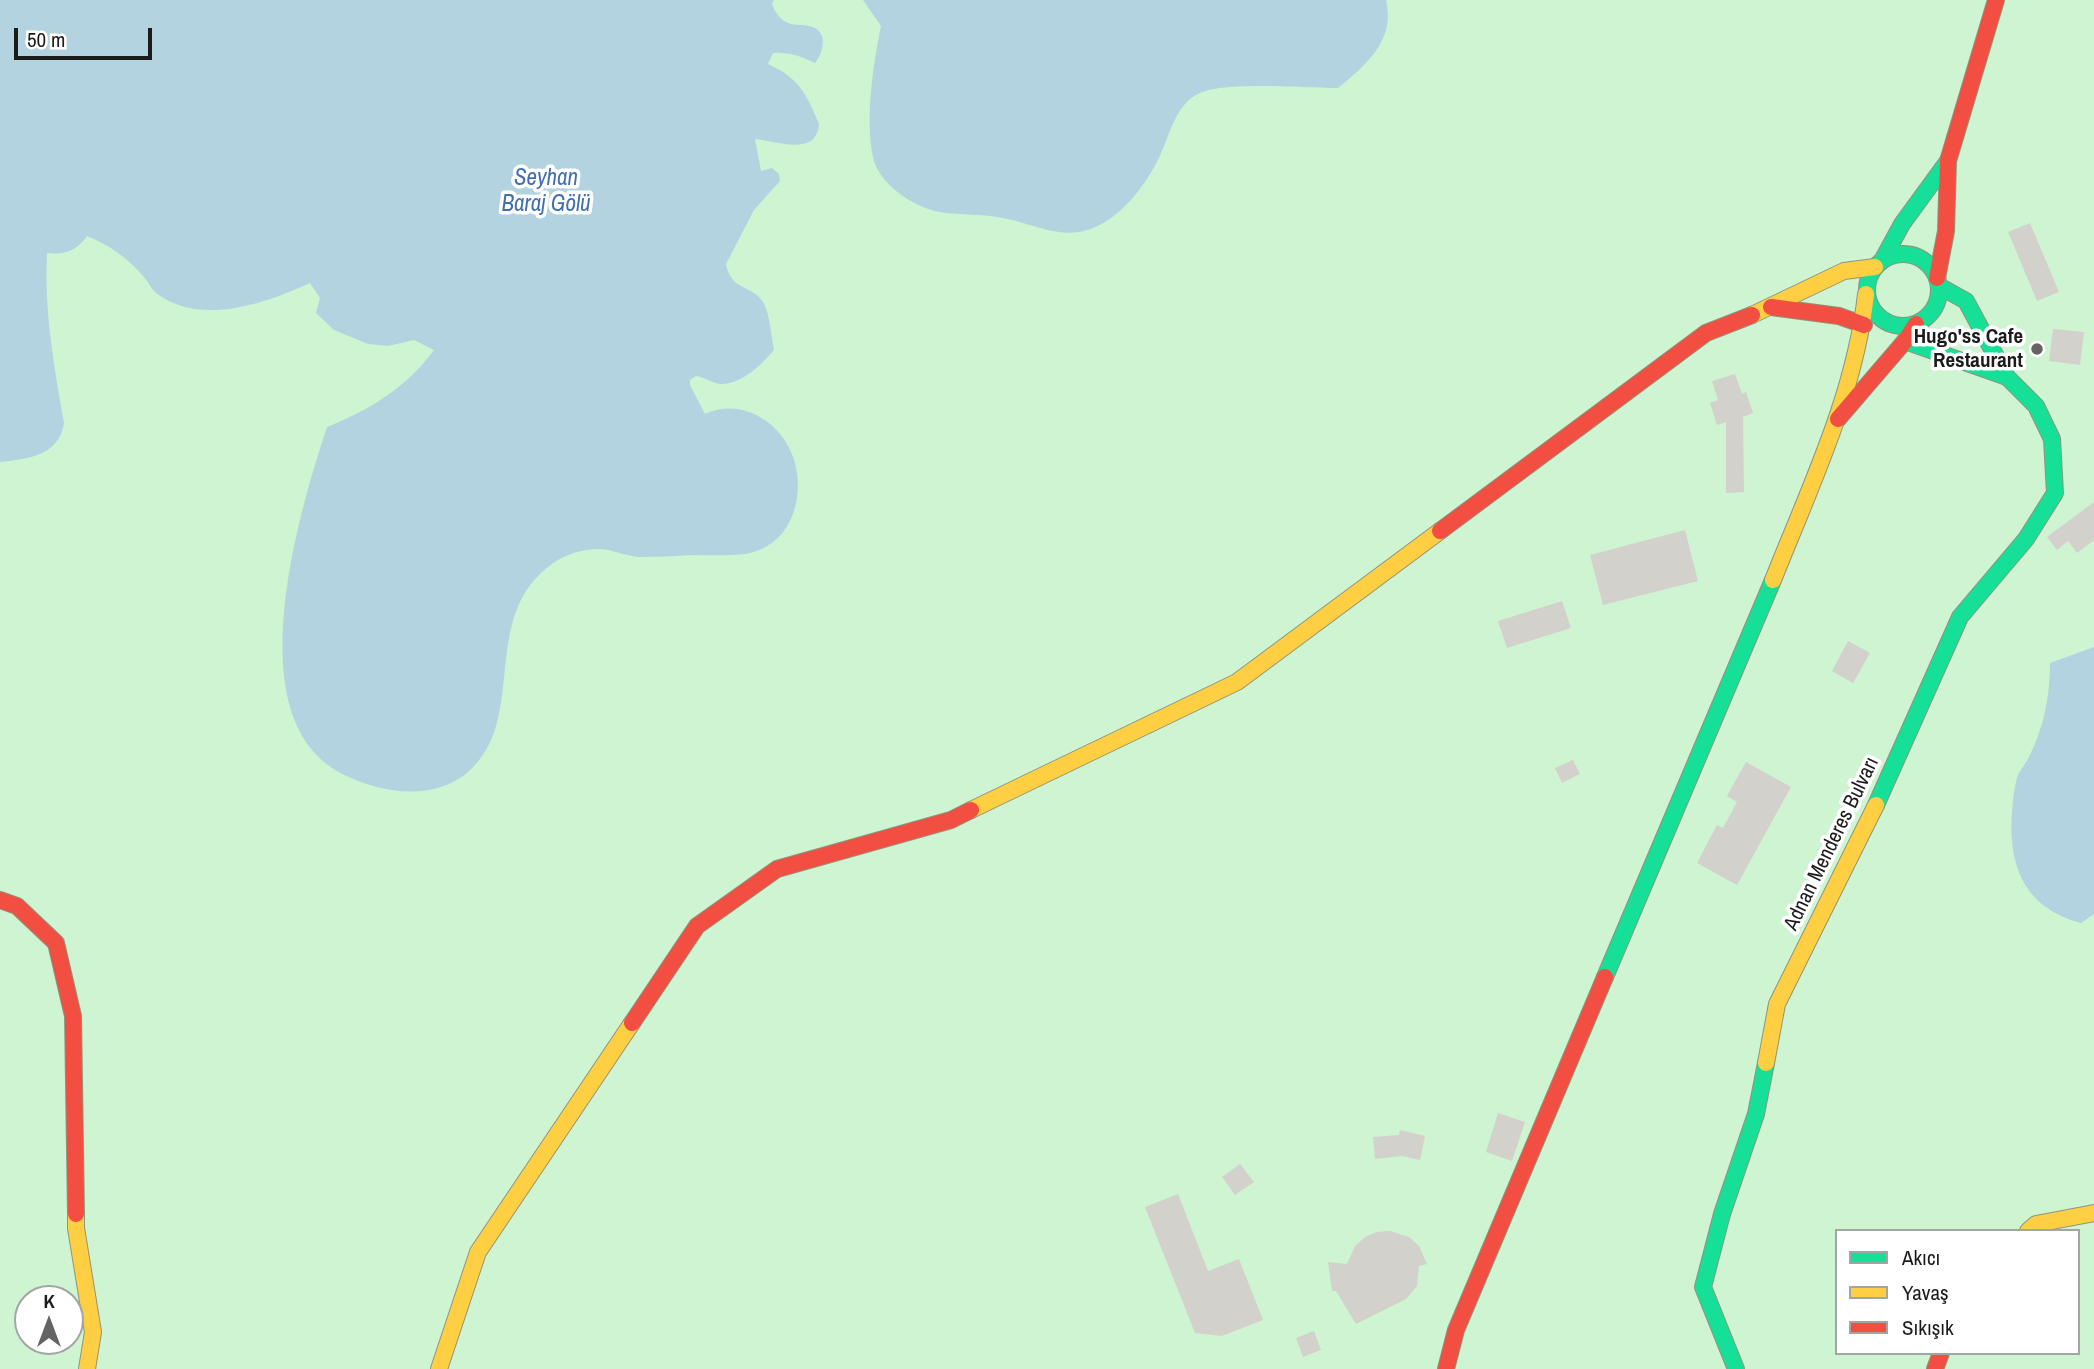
<!DOCTYPE html>
<meta charset="utf-8">
<style>
body{margin:0}
#map{position:relative;width:2094px;height:1369px;overflow:hidden;background:#eae9e4;font-family:"Archivo Narrow",sans-serif}
canvas{display:block}
.legend{position:absolute;left:1835px;top:1229px;width:245px;height:126px;box-sizing:border-box;background:#fff;border:2px solid #a4a4a4;margin:0;padding:9px 12px;list-style:none;font-size:21px;color:#1c1c1c}
.legend li{display:flex;align-items:center;gap:14px;height:35px}
.legend b{width:35px;border:2px solid #a4a4a4}
.north{position:absolute;left:14px;top:1285px;width:70px;height:70px;box-sizing:border-box;background:#fff;border:2px solid #a4a4a4;border-radius:50%;rotate:0deg;font-size:19px;font-weight:700;line-height:28px;text-align:center;color:#1c1c1c}
.north::after{content:'';display:block;margin:auto;width:24px;height:32px;background:#646462;clip-path:polygon(50% 0,100% 100%,50% 72%,0 100%)}
.scale{position:absolute;left:14px;top:28px;width:138px;height:32px;box-sizing:border-box;border:4px solid #1c1c1c;border-top:0;padding-left:9px;font-size:21px;line-height:24px;white-space:nowrap;color:#1c1c1c;-webkit-text-stroke:5px #fff;paint-order:stroke}
</style>
<div id="map">
<canvas width="2094" height="1369"></canvas>
<ul class="legend">
<li><b style="height:9px;background:#16e098"></b>Akıcı</li>
<li><b style="height:9px;background:#ffcf43"></b>Yavaş</li>
<li><b style="height:9px;background:#f24e42"></b>Sıkışık</li>
</ul>
<div class="north">K</div>
<div class="scale">50 m</div>
</div>
<script>
const ctx = document.querySelector('canvas').getContext('2d');
ctx.lineJoin = 'round';
function fillPath(path, color) { ctx.fillStyle = color; ctx.fill(path, 'evenodd'); }
function stroke(path, color, width, dash) { ctx.strokeStyle = color; ctx.lineWidth = width; ctx.lineCap = dash ? 'butt' : 'round'; ctx.setLineDash(dash || []); ctx.stroke(path); }
function label(font, color, halo, rows, align = 'center') {
  ctx.font = font + ' "Archivo Narrow",sans-serif'; ctx.lineWidth = 7; ctx.setLineDash([]); ctx.textBaseline = 'middle'; ctx.strokeStyle = halo; ctx.fillStyle = color; for (const [text, x, y, turn = 0] of rows) {
    ctx.save(); ctx.translate(x, y); ctx.rotate((+turn || 0) * Math.PI / 180); ctx.textAlign = isNaN(turn) ? turn : align; if (halo) ctx.strokeText(text, 0, 0); ctx.fillText(text, 0, 0); ctx.restore();
  }
}
const park = new Path2D(`
 M 0,0 L 2094,0 L 2094,1369 L 0,1369 ZM 1837,1231 L 2078,1231 L 2078,1353 L 1837,1353 ZM 28,1299 L 70,1299 L 70,1341 L 28,1341 Z`);
const water = new Path2D(`
 M 0,0 L 774,0 L 772,4 C 775,12 779,18 786,22 C 794,26 801,24 809,26 C 829,30 824,52 815,63 C 801,56 788,52 773,53 L 768,64 C 799,78 806,93 819,124 C 817,157 776,141 755,139 L 761,171 L 772,168 L 779,174 L 780,181 L 754,210 L 726,264 C 731,291 751,284 763,302 C 770,314 771,336 774,350 C 762,364 743,383 723,384 C 715,385 705,377 696,376 L 690,380 L 690,385 L 705,414 C 743,396 785,424 795,463 C 805,502 789,547 745,554 C 728,556 710,555 692,555 C 675,556 657,557 639,557 C 621,556 609,546 587,550 C 570,552 553,561 541,573 C 483,627 526,722 468,772 C 441,795 405,795 373,786 C 350,779 329,770 313,751 C 250,678 300,509 327,427 C 370,410 407,387 434,350 L 414,340 L 388,346 L 368,344 L 334,330 L 316,313 L 320,298 L 310,283 C 266,303 201,327 156,293 C 151,289 148,281 143,276 C 128,258 109,245 87,236 C 77,251 64,255 47,253 C 44,310 54,366 64,423 C 59,456 28,459 0,462 Z
 M 863,0 L 1386,0 C 1396,40 1366,65 1338,88 C 1306,88 1226,81 1200,93 C 1175,104 1170,135 1159,158 C 1147,182 1128,208 1105,222 C 1067,245 1040,225 1003,218 C 980,213 957,216 935,211 C 911,205 878,183 873,157 C 865,117 873,66 881,26 Z
 M 2094,647 L 2094,914 L 2081,923 C 2025,908 2008,867 2012,812 C 2013,801 2014,786 2018,775 C 2021,769 2026,763 2029,757 C 2044,727 2050,696 2050,663 Z`);
const building = new Path2D(`
 M 2030,223 L 2059,292 L 2037,301 L 2008,232 Z
 M 2053,329 L 2084,332 L 2080,365 L 2049,361 Z
 M 1735,374 L 1742,394 L 1746,392 L 1753,413 L 1743,417 L 1744,492 L 1726,493 L 1726,422 L 1717,425 L 1710,403 L 1718,400 L 1712,381 Z
 M 2094,502 L 2094,540 L 2077,553 L 2068,541 L 2057,550 L 2047,537 Z
 M 1685,530 L 1698,581 L 1603,605 L 1590,555 Z
 M 1562,601 L 1571,628 L 1507,648 L 1498,621 Z
 M 1848,641 L 1870,653 L 1853,683 L 1832,671 Z
 M 1573,760 L 1580,774 L 1562,783 L 1555,768 Z
 M 1746,762 L 1791,787 L 1737,885 L 1697,863 L 1717,825 L 1723,828 L 1737,802 L 1727,796 Z
 M 1498,1113 L 1525,1122 L 1512,1161 L 1486,1152 Z
 M 1400,1130 L 1425,1136 L 1420,1160 L 1402,1156 L 1375,1159 L 1373,1137 L 1399,1135 Z
 M 1240,1164 L 1254,1182 L 1235,1195 L 1222,1177 Z
 M 1178,1194 L 1208,1271 L 1239,1259 L 1263,1320 L 1222,1336 L 1195,1333 L 1145,1207 Z
 M 1390,1231 L 1409,1237 L 1419,1246 L 1427,1264 L 1419,1266 L 1417,1286 L 1406,1299 L 1356,1324 L 1336,1291 L 1332,1291 L 1328,1262 L 1347,1264 L 1355,1246 L 1365,1237 L 1377,1232 Z
 M 1314,1331 L 1321,1350 L 1303,1357 L 1296,1338 Z`);
const fast = new Path2D(`
 M1867 290a36 36 0 1 1 72 0a36 36 0 1 1-72 0Z
 M 1883,259 L 1902,224 L 1948,161
 M 1905,341 L 2007,377
 M 1876,805 L 1960,617 L 2026,539 L 2055,493 L 2052,439 L 2036,406 L 2007,377 L 1966,301 L 1939,286
 M 1605,977 L 1773,580
 M 1736,1369 L 1703,1287 L 1722,1214 L 1756,1114 L 1766,1063`);
const slow = new Path2D(`
 M 1752,315 L 1844,271 L 1875,267
 M 1773,580 C 1810,487 1855,394 1866,294
 M 971,810 L 1237,682 L 1440,531
 M 1766,1063 L 1777,1004 L 1876,805
 M 76,1214 L 76,1228 L 93,1332 L 87,1369
 M 2028,1231 L 2036,1224 L 2094,1213
 M 439,1369 L 478,1252 L 632,1023`);
const jam = new Path2D(`
 M 1937,278 L 1946,231 L 1948,161 L 1996,0
 M 1771,307 L 1839,316 L 1864,325
 M 1838,419 L 1905,341 L 1916,324
 M 1440,531 L 1706,333 L 1752,315
 M 0,900 L 17,906 L 56,943 L 73,1016 L 76,1214
 M 632,1023 L 697,926 L 777,869 L 951,820 L 971,810
 M 1446,1369 L 1456,1330 L 1605,977
 M 1935,1369 L 1941,1353`);
const markers = [
 [2037,349,7,"#646462"]
];
const poiNames = [
 ["Hugo'ss Cafe",2023,337],
 ["Restaurant",2023,361]
];
const streetNames = [
 ["Adnan Menderes Bulvarı",1832,844,-64]
];
const waterNames = [
 ["Seyhan",546,179],
 ["Baraj Gölü",546,205]
];
fillPath(park, '#cef4d2');
fillPath(water, '#b3d3e1');
fillPath(building, '#d3d1cc');
stroke(fast, '#90947c', 18);
stroke(slow, '#90947c', 18);
stroke(jam, '#90947c', 18);
stroke(fast, '#16e098', 16);
stroke(slow, '#ffcf43', 16);
stroke(jam, '#f24e42', 16);
for (const [x, y, r, color] of markers) { const dot = new Path2D(); dot.arc(x, y, r, 0, 2 * Math.PI); ctx.fillStyle = color; ctx.fill(dot); stroke(dot, '#fff', 2.5); }
label('bold 21px', '#1c1c1c', '#fff', poiNames, 'right');
label('21px', '#1c1c1c', '#fff', streetNames);
label('italic 23px', '#426fb2', '#fff', waterNames);
</script>
